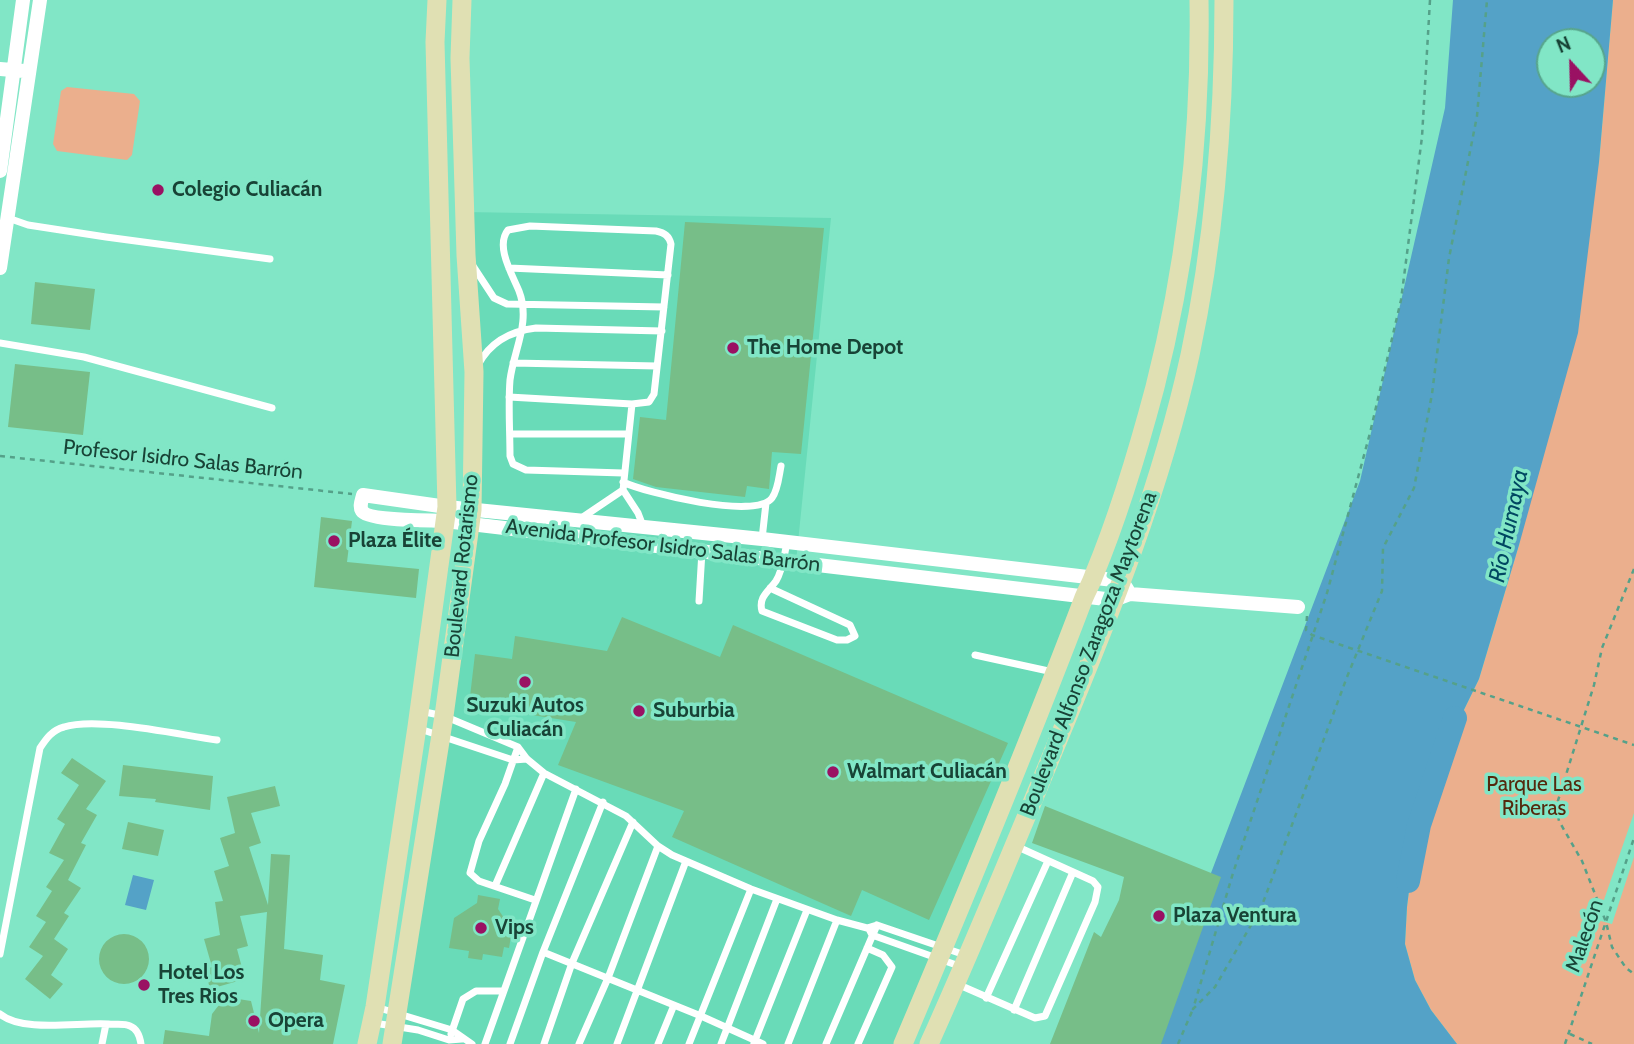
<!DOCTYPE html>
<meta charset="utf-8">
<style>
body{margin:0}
#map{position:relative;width:1634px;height:1044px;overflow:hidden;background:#81e6c6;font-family:Cabin,sans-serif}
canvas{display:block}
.north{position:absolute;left:1536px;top:28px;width:70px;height:70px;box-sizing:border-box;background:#81e6c6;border:2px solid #57a58c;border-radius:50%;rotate:338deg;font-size:19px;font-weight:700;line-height:28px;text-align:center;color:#184336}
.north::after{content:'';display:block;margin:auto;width:24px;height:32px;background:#9a1163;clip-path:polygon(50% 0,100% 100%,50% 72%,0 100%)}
</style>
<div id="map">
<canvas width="1634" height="1044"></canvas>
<div class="north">N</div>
</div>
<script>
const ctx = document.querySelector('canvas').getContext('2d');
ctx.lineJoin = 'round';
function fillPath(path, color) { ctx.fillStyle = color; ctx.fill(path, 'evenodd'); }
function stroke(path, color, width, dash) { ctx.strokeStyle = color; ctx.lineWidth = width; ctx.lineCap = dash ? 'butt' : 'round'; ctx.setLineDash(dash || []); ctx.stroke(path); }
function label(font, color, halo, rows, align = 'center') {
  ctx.font = font + ' Cabin,sans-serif'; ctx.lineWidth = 7; ctx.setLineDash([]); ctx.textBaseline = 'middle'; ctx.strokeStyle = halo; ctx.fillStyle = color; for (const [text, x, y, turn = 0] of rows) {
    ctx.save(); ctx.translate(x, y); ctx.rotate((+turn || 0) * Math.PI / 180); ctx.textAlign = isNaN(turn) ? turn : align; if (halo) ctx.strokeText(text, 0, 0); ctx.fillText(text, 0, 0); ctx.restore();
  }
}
const built = new Path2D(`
 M 464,212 L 831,218 L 796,562 L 1084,596 L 897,1044 L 383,1044 L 472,510 Z`);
const green = new Path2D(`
 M 1613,0 L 1634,0 L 1634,813 L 1597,920 L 1612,924 L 1634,857 L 1634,1044 L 1457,1044 L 1431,1010 L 1415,980 L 1405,944 L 1407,907 L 1416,834 L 1441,757 L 1479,679 L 1519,545 L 1599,162 Z
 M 67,87 L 134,94 L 140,101 L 132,155 L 127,160 L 57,151 L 53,144 L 61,91 Z`);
const water = new Path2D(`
 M 1453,0 L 1613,0 L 1599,162 L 1578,333 L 1519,545 L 1479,679 L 1441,757 L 1416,834 L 1407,907 L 1405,944 L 1415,980 L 1431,1010 L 1457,1044 L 1146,1044 L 1360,481 L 1445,108 ZM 1550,42 L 1592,42 L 1592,84 L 1550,84 Z
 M 133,875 L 154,880 L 146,910 L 125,905 Z`);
const river = new Path2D(`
 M 1408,881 L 1419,825 L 1455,718`);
const building = new Path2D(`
 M 685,222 L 824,228 L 801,454 L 772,452 L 769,489 L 747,486 L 745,497 L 656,487 L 633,479 L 640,417 L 666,420 Z
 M 35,282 L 95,289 L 90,330 L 31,324 Z
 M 15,364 L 90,372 L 83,435 L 8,427 Z
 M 321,517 L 352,521 L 347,562 L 419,569 L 416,598 L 314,587 Z
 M 622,617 L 720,657 L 733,625 L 1008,743 L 929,920 L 862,890 L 851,916 L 672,837 L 684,811 L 558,765 L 576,722 L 469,705 L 475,654 L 512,659 L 515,636 L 607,651 Z
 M 72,758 L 106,781 L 86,809 L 97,815 L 81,843 L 86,845 L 68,880 L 81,888 L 64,913 L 69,916 L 54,939 L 68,949 L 51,975 L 63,984 L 50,999 L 25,979 L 43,956 L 29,947 L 46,922 L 36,916 L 52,891 L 46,887 L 64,860 L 49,853 L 65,824 L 57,819 L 79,785 L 61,773 Z
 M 123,765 L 213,776 L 210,810 L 155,802 L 156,799 L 119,796 Z
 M 275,786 L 280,806 L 251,813 L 261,843 L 249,847 L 268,905 L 271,854 L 290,855 L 284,949 L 323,955 L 320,980 L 345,985 L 333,1044 L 163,1044 L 165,1030 L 209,1036 L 212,1014 L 225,997 L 251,1001 L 259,1033 L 267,912 L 240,916 L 248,946 L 237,949 L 245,979 L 210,989 L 205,969 L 212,967 L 204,939 L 220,935 L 215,902 L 223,901 L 214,871 L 229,866 L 220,838 L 235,833 L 227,797 Z
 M 1045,806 L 1221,877 L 1161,1044 L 1050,1044 L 1094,932 L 1101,937 L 1119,900 L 1124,877 L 1032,843 Z
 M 128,822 L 164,830 L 158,856 L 122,849 Z
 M 478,895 L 500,899 L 498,909 L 512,930 L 509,948 L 504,947 L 502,957 L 483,954 L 482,960 L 468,958 L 469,951 L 449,948 L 454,918 L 477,903 Z
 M99 959a25 25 0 1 1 50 0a25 25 0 1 1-50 0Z`);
const path = new Path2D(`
 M 1430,0 L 1422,137 L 1401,300 L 1370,433 L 1327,593 L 1233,873 L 1193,1009 L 1215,987 L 1261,908 L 1347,677 L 1382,591 L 1383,548 L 1414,488 L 1432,394 L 1449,258 L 1477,116 L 1487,0
 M 0,456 L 352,494
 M 1634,569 L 1602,648 L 1594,685 L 1556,807 L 1559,821 L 1582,861 L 1606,922 L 1612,947 L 1626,968 L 1634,974
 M 1307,616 L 1306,630 L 1312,635 L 1634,745
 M 1570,1034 L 1592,1044
 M 1178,1044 L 1193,1009
 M 1565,1044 L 1634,838`);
const lane = new Path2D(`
 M 8,218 L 28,225 L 106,237 L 270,259
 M 473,266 L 494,298 L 507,304 L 664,307
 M 509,268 L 668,275
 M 0,343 L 84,357 L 272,408
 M 513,363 L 657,366
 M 478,365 C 490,342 511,331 536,328 L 662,331
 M 509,397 L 632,404 L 623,490 L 638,513 L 643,526
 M 510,434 L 628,434
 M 623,473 L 526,470 L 513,464 L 510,456 C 510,431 508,405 510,380 C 514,349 531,322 519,291 C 512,274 495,246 508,230 L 530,226 L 656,231 C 665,233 669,236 671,244 L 654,394 L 649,402 L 632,404
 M 623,482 C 646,493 756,520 772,498 C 778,490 779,476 781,466
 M 580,519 L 623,490
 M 762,539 L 766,503
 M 770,588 L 850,625 L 855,636 L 847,640 L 837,640 L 762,611 C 758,597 769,591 776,581 C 783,570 784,555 787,543
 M 699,601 L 702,551
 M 975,655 L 1053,672
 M 420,711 L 444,716 L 518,747 L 527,759 L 544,773 L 626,816 L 658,846 L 672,855 L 751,889 L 837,920 L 867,928 L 877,925 L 965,955
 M 417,728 L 513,760 L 527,759
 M 518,747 L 505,784 L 479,841 L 470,873 L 479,881 L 535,900
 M 603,802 L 543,952 L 701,1016 L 763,1044
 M 495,886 L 544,773
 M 870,931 L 872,935 L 962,967
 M 0,954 L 40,748 C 46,739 52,730 64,727 C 97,716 180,735 217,740
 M 957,984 L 1035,1018 L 1045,1016 L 1095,902 L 1098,887 L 1093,881 L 1018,847
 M 986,998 L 1048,861
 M 376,1007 L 452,1030 L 472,1044
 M 1014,1010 L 1073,872
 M 0,1014 C 23,1033 79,1022 108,1024 C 115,1025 124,1023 130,1026 C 138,1029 140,1037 141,1044
 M 374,1023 L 418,1030 L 449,1040 L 462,1039
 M 451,1034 L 463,999 L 476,991 L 502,991
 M 754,1043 L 807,910
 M 102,1044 L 106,1024
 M 485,1044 L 576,789
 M 510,1044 L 543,952
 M 544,1044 L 572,963 L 633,822
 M 579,1044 L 608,978 L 658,846
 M 617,1044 L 686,861
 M 658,1044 L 674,1005
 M 689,1044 L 751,889
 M 721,1044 L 777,899
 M 788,1044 L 837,920
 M 826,1044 L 877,925
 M 858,1044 L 892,967 L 883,955 L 867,948`);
const street = new Path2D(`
 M 0,69 L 24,71
 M 0,171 L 23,0
 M 0,268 L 40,0
 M 1130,594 L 1122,581 L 762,539 L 447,507 L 363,495 C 362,500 359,506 362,511 C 368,521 432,520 445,521 L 1114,600 L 1130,594 L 1298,607`);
const secondary = new Path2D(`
 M 367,1044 L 375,1007 L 417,727 L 447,507 L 435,42 L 437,0
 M 392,1044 L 444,716 L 472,510 L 474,372 L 466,255 L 460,58 L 462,0
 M 903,1044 C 965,897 1026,750 1083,600 C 1086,592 1091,584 1094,575 C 1119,515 1138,451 1155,387 C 1187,262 1201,129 1199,0
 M 929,1044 C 974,944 1016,842 1058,740 C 1110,615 1161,488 1190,355 C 1215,238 1224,120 1224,0`);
const markers = [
 [158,190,7,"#9a1163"],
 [733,348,7,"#9a1163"],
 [334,541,7,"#9a1163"],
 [525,682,7,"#9a1163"],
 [639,711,7,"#9a1163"],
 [833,772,7,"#9a1163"],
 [1159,916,7,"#9a1163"],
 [481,928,7,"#9a1163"],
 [144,985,7,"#9a1163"],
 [254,1021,7,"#9a1163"]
];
const poiNames = [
 ["Colegio Culiacán",172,190],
 ["The Home Depot",747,348],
 ["Plaza Élite",348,541],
 ["Suzuki Autos",525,706,"center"],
 ["Culiacán",525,730,"center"],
 ["Suburbia",653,711],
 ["Walmart Culiacán",847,772],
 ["Plaza Ventura",1173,916],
 ["Vips",495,928],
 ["Hotel Los",158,973],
 ["Tres Rios",158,997],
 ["Opera",268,1021]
];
const streetNames = [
 ["Profesor Isidro Salas Barrón",183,460,6],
 ["Avenida Profesor Isidro Salas Barrón",663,546,7],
 ["Boulevard Rotarismo",462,566,-84],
 ["Boulevard Alfonso Zaragoza Maytorena",1089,654,-69],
 ["Malecón",1585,936,-71]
];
const parkNames = [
 ["Parque Las",1534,785],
 ["Riberas",1534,809]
];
const waterNames = [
 ["Río Humaya",1509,526,-78]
];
fillPath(built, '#69dbb8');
fillPath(green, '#ebaf8d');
fillPath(water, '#54a2c7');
stroke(river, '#54a2c7', 24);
fillPath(building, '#77be88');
stroke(path, '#55a189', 2.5, [5, 5]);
stroke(lane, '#fff', 7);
stroke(street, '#fff', 14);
stroke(secondary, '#e0e0b3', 19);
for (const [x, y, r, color] of markers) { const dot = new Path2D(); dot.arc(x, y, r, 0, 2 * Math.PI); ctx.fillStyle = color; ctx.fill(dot); stroke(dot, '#81e6c6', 2.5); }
label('bold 21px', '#184336', '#81e6c6', poiNames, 'left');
label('21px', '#184336', '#81e6c6', streetNames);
label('21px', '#54290d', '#81e6c6', parkNames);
label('italic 23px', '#014761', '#81e6c6', waterNames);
</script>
